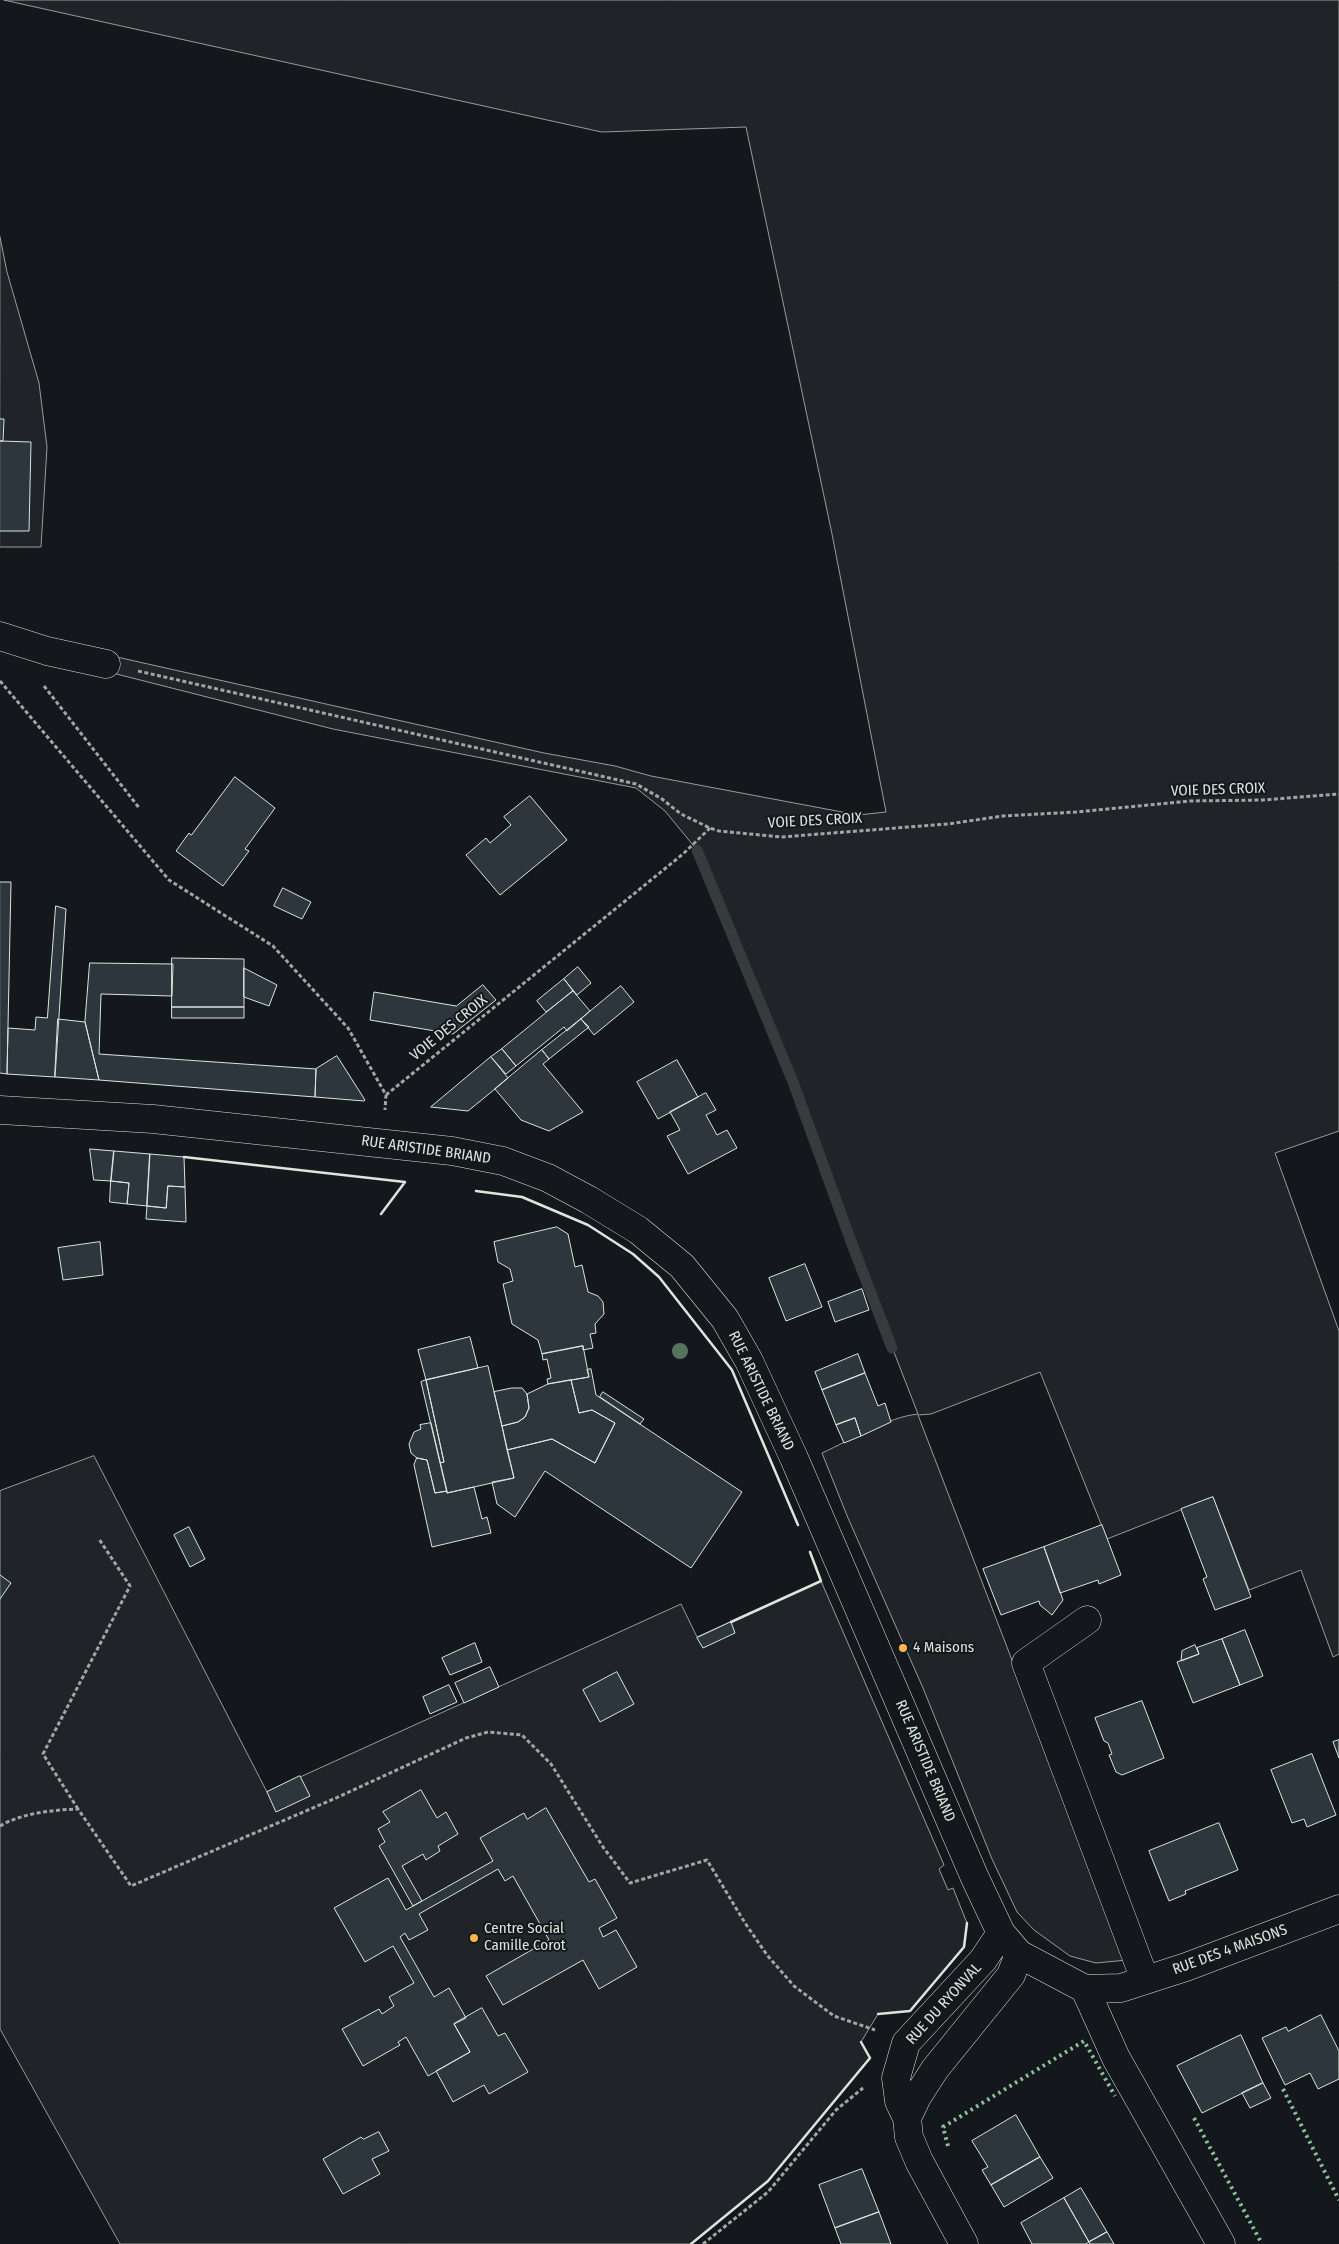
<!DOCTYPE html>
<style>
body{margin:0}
canvas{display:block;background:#14181c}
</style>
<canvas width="1339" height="2244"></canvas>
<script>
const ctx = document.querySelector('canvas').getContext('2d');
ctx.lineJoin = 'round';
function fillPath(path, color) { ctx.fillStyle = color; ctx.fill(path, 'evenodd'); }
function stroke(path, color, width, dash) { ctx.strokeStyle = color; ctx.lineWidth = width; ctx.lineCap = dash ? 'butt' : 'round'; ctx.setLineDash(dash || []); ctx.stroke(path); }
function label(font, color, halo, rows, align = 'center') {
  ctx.font = font + ' "Fira Sans Condensed",sans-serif'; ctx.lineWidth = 4; ctx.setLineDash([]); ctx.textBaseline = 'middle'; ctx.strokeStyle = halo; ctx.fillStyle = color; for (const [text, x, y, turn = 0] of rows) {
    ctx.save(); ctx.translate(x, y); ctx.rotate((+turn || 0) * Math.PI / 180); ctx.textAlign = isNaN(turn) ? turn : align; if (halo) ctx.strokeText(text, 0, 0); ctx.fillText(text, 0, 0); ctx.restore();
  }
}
const green = new Path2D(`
 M 4,0 L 1339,0 L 1339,1131 L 1275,1153 L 1339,1331 L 1339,1654 L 1333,1657 L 1301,1570 L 1249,1590 L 1213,1497 L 1107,1539 L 1040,1372 L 931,1414 L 918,1415 L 1127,1960 L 1096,1963 L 1070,1956 L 1034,1930 L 1017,1912 L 992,1859 L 923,1688 L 848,1518 L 822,1453 C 851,1440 888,1417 918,1414 L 852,1244 L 793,1082 L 697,850 L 665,811 L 636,788 L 333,729 L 85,666 L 99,653 L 544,753 L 615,766 L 651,776 L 858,815 L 886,812 L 832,534 L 746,127 L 602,132 Z
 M 0,237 L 7,272 L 39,383 L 47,447 L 41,547 L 0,547 Z
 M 94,1456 L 267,1792 L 681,1604 L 697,1637 L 821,1581 L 944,1865 L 939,1869 L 948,1890 L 953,1888 L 967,1923 L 964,1947 L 910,2011 L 878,2014 L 861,2042 L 870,2058 L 768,2181 L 691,2244 L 120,2244 L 0,2029 L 0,1491 Z`);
const stream = new Path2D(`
 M 697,850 L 793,1082 L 852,1244 L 892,1348`);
const building = new Path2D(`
 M 0,419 L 4,419 L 3,441 L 0,441 Z
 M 0,441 L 31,442 L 29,531 L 0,531 Z
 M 235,777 L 275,808 L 245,849 L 249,851 L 223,886 L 176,851 L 189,833 L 191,835 Z
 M 530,796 L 567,840 L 500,895 L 466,855 L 486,838 L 490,843 L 511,825 L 504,817 Z
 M 0,882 L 11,882 L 7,1074 L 0,1073 Z
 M 283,888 L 311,902 L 302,919 L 274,906 Z
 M 56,906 L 66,909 L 55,1077 L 7,1074 L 8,1028 L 35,1030 L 36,1017 L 47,1018 Z
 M 172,958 L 244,959 L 244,1007 L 172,1007 Z
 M 90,963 L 173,964 L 172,996 L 101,994 L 99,1054 L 316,1069 L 315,1097 L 99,1080 L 85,1022 Z
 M 578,967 L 591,983 L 577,995 L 564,979 Z
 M 244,968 L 277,985 L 269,1006 L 244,997 Z
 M 564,979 L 573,991 L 546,1012 L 537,1001 Z
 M 483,985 L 496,1000 L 453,1034 L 370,1020 L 374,992 L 456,1006 Z
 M 621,986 L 634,1002 L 594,1035 L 581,1019 Z
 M 573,991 L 590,1011 L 567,1031 L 564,1027 L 516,1066 L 502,1049 Z
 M 172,1007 L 244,1007 L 244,1018 L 172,1018 Z
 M 58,1019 L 85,1022 L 99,1080 L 55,1077 Z
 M 581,1019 L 589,1027 L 549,1059 L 542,1050 Z
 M 502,1049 L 516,1066 L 506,1074 L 491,1057 Z
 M 542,1050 L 549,1059 L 543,1064 L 583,1112 L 549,1131 L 521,1120 L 495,1089 Z
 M 337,1056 L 365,1100 L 364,1101 L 315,1097 L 316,1069 Z
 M 491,1057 L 508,1078 L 495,1089 L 468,1111 L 431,1107 Z
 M 677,1060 L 698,1097 L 658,1119 L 637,1082 Z
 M 706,1093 L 716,1110 L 706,1115 L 717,1135 L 727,1130 L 737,1148 L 688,1174 L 667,1136 L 680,1130 L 670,1112 Z
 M 90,1149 L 114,1151 L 111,1181 L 94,1180 Z
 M 114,1151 L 150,1154 L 147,1206 L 127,1204 L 129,1183 L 111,1181 Z
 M 150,1154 L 184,1157 L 185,1187 L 168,1186 L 166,1208 L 147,1206 Z
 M 111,1181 L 129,1183 L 127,1204 L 110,1202 Z
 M 168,1186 L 185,1187 L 186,1222 L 146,1219 L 147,1206 L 166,1208 Z
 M 557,1227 L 568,1234 L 575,1267 L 582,1265 L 588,1292 L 598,1296 L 603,1302 L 604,1314 L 595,1324 L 596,1333 L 590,1334 L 593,1348 L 583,1350 L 583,1346 L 542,1354 L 538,1340 L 512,1324 L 503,1284 L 513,1281 L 510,1269 L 498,1262 L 494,1242 Z
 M 100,1242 L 103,1275 L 63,1280 L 58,1248 Z
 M 805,1264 L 822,1307 L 786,1321 L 769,1278 Z
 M 862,1289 L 869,1310 L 835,1322 L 828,1302 Z
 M 470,1337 L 478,1368 L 426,1380 L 418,1350 Z
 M 583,1346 L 589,1377 L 548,1384 L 547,1379 L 551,1378 L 547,1359 L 543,1360 L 542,1354 Z
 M 858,1354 L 865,1373 L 822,1390 L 815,1372 Z
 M 488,1366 L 514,1478 L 447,1493 L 440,1463 L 444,1462 L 426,1380 Z
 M 591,1369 L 596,1395 L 742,1492 L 691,1568 L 545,1471 L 515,1517 L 497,1504 L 492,1482 L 514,1478 L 507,1450 L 552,1439 L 595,1463 L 615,1423 L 592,1410 L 579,1413 L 571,1380 L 589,1377 L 587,1370 Z
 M 865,1373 L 878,1406 L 885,1403 L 891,1422 L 861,1436 L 855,1418 L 836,1425 L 822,1390 Z
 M 426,1380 L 444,1462 L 440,1463 L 421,1382 Z
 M 571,1380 L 579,1413 L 592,1410 L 615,1423 L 595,1463 L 552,1439 L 507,1450 L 502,1426 L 518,1422 L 525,1417 L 529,1408 L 527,1394 L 548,1384 Z
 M 512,1388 L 522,1388 L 527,1394 L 529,1408 L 525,1417 L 518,1422 L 502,1426 L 494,1392 Z
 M 603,1392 L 644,1419 L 640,1424 L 600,1397 Z
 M 855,1418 L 861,1436 L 844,1443 L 836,1425 Z
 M 431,1423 L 447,1491 L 435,1493 L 427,1460 L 417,1458 L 411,1453 L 409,1444 L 414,1432 L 421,1429 L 420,1425 Z
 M 417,1458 L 427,1460 L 435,1493 L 447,1491 L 447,1493 L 474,1487 L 482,1519 L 487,1517 L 491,1533 L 432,1547 L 414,1465 Z
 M 1213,1497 L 1251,1597 L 1215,1610 L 1203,1579 L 1207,1577 L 1181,1509 Z
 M 1102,1525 L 1121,1575 L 1099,1584 L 1098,1580 L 1060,1593 L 1044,1547 Z
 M 189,1527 L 205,1559 L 190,1567 L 174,1535 Z
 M 1044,1547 L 1063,1600 L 1052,1615 L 1040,1605 L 1039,1601 L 1001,1615 L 983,1569 Z
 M 0,1575 L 11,1583 L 0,1599 Z
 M 731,1622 L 735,1633 L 703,1648 L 697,1638 Z
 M 1245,1630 L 1263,1676 L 1240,1685 L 1222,1639 Z
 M 1222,1639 L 1240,1685 L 1193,1703 L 1177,1662 L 1199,1654 L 1197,1648 Z
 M 475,1643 L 482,1662 L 450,1675 L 442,1658 Z
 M 1195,1645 L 1199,1654 L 1181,1661 L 1182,1651 Z
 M 490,1667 L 499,1687 L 464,1703 L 455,1683 Z
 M 617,1672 L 634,1704 L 600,1722 L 583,1690 Z
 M 449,1685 L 457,1702 L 430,1714 L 423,1697 Z
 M 1142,1701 L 1164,1758 L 1122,1775 L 1116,1772 L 1109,1755 L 1112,1754 L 1108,1743 L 1104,1741 L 1095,1718 Z
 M 1339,1740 L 1339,1758 L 1333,1742 Z
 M 1312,1754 L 1336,1815 L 1307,1827 L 1304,1819 L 1292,1823 L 1271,1770 Z
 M 300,1776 L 310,1796 L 276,1812 L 267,1792 Z
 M 421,1790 L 437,1818 L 446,1812 L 458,1834 L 438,1846 L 440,1851 L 426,1860 L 423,1854 L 402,1866 L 422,1901 L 413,1906 L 379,1846 L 385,1842 L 378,1829 L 390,1822 L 383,1812 Z
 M 546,1808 L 589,1882 L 595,1879 L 617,1918 L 599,1928 L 603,1937 L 616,1930 L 637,1967 L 599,1989 L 583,1960 L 503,2005 L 486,1976 L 549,1940 L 513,1876 L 505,1881 L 498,1869 L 419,1914 L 428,1930 L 409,1940 L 405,1933 L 400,1937 L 434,1997 L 449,1988 L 466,2018 L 454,2024 L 470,2052 L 428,2076 L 406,2037 L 398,2042 L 400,2045 L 363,2066 L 342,2029 L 379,2009 L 382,2014 L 394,2006 L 389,1997 L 414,1983 L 393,1946 L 365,1962 L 334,1908 L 388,1878 L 406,1910 L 493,1861 L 480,1838 L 524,1813 L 527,1819 Z
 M 1219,1823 L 1238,1870 L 1185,1891 L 1186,1894 L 1169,1901 L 1149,1851 Z
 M 482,2008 L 498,2036 L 505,2033 L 528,2072 L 489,2094 L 484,2085 L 453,2102 L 436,2071 L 470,2052 L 454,2024 Z
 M 1321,2015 L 1339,2051 L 1339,2079 L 1318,2089 L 1310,2073 L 1285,2085 L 1262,2038 L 1286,2027 L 1288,2031 Z
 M 1241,2035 L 1263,2083 L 1202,2113 L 1177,2066 Z
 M 1263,2083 L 1271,2098 L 1250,2108 L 1242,2093 Z
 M 1016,2115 L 1040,2157 L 991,2185 L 982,2170 L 988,2167 L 972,2141 Z
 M 379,2132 L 389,2151 L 372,2159 L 380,2174 L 343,2194 L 323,2159 L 361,2137 L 363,2139 Z
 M 1040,2157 L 1053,2178 L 1004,2207 L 991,2185 Z
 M 862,2169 L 879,2212 L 835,2228 L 819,2185 Z
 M 1081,2188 L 1107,2232 L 1089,2242 L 1064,2198 Z
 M 1064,2198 L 1089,2242 L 1086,2244 L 1032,2244 L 1021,2223 Z
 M 879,2212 L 891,2244 L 841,2244 L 835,2228 Z
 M 1107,2232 L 1114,2244 L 1090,2244 L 1089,2242 Z`);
const path = new Path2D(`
 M 138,671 L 636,784 L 662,799 L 681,814 L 710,828 L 719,831 L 781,837 L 948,824 L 1003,816 L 1076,812 L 1190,801 L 1263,800 L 1339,794
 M 0,681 L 169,880 L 273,946 L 348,1028 L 386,1095 L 385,1110
 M 44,686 L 140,809
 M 386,1095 L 683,854 L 710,828
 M 78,1809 L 43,1754 L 130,1586 L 99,1539
 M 0,1826 C 22,1813 52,1810 78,1809 L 131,1886 L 336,1798 L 466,1738 L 488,1732 L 522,1735 L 551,1764 L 603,1847 L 630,1883 L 707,1860 L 745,1923 L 767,1955 L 794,1986 L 834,2016 L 875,2030
 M 703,2244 L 768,2192 L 836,2110 L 863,2088`);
const minor = new Path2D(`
 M 0,636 L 47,651 L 106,664
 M 0,1110 L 153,1119 L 452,1151 L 503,1161 L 548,1178 L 589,1200 L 638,1230 L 682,1266 L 725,1319 L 749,1361 L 794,1458 L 975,1878 L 1001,1933 L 1019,1954 L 1085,1989 L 1121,1988 L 1186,1967 L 1339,1909
 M 1087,1620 L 1026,1663 L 1145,1980
 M 1085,1989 L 1116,2058 L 1221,2244
 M 907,2118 L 917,2097 L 935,2069 L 1011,1975 L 1019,1954
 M 964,2244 L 919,2161 L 909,2137 L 907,2118 L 899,2101 L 896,2078 L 906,2043 L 983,1960 L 1001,1933`);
const hedge = new Path2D(`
 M 1283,2089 L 1339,2200
 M 1194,2118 L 1262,2244
 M 948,2146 L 943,2127 L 1084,2041 L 1115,2096`);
const wall = new Path2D(`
 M 184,1157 L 405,1182 L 381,1214
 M 476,1191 L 522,1197 L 588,1225 L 633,1254 L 659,1277 L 732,1370 L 798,1525
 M 731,1622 L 821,1581 L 810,1552
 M 878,2014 L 910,2011 L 964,1947 L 967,1923
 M 691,2244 L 768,2181 L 870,2058 L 861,2042`);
const trees = [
 [680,1351]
];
const markers = [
 [903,1648,5,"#ffb74d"],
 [474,1938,5,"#ffb74d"]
];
const streetNames = [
 ["VOIE DES CROIX",1218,790,-2],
 ["VOIE DES CROIX",815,821,-3],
 ["VOIE DES CROIX",449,1028,-39],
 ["RUE ARISTIDE BRIAND",426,1150,8],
 ["RUE ARISTIDE BRIAND",761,1391,64],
 ["RUE ARISTIDE BRIAND",925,1761,67],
 ["RUE DES 4 MAISONS",1230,1950,-20],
 ["RUE DU RYONVAL",944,2004,-48]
];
const poiNames = [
 ["4 Maisons",913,1648],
 ["Centre Social",484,1929],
 ["Camille Corot",484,1946]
];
fillPath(green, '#202428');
stroke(green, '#939e99', 1);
stroke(stream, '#363b3e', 11);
fillPath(building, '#2c363c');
stroke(building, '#d8e6dc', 1);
stroke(minor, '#d8e6dc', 29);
stroke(path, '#9da8a2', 3, [4, 2.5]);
stroke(minor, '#14181c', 28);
stroke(hedge, '#8ac095', 4, [2.5, 4]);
stroke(wall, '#d8e6dc', 2.5);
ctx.fillStyle = '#55745f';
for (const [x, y] of trees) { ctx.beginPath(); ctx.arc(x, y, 8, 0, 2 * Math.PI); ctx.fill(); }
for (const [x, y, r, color] of markers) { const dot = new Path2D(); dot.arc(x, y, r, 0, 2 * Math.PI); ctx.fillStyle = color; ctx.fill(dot); stroke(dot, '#14181c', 2); }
label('15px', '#d8e6dc', '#14181c', streetNames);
label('15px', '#d8e6dc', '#14181c', poiNames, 'left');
</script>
